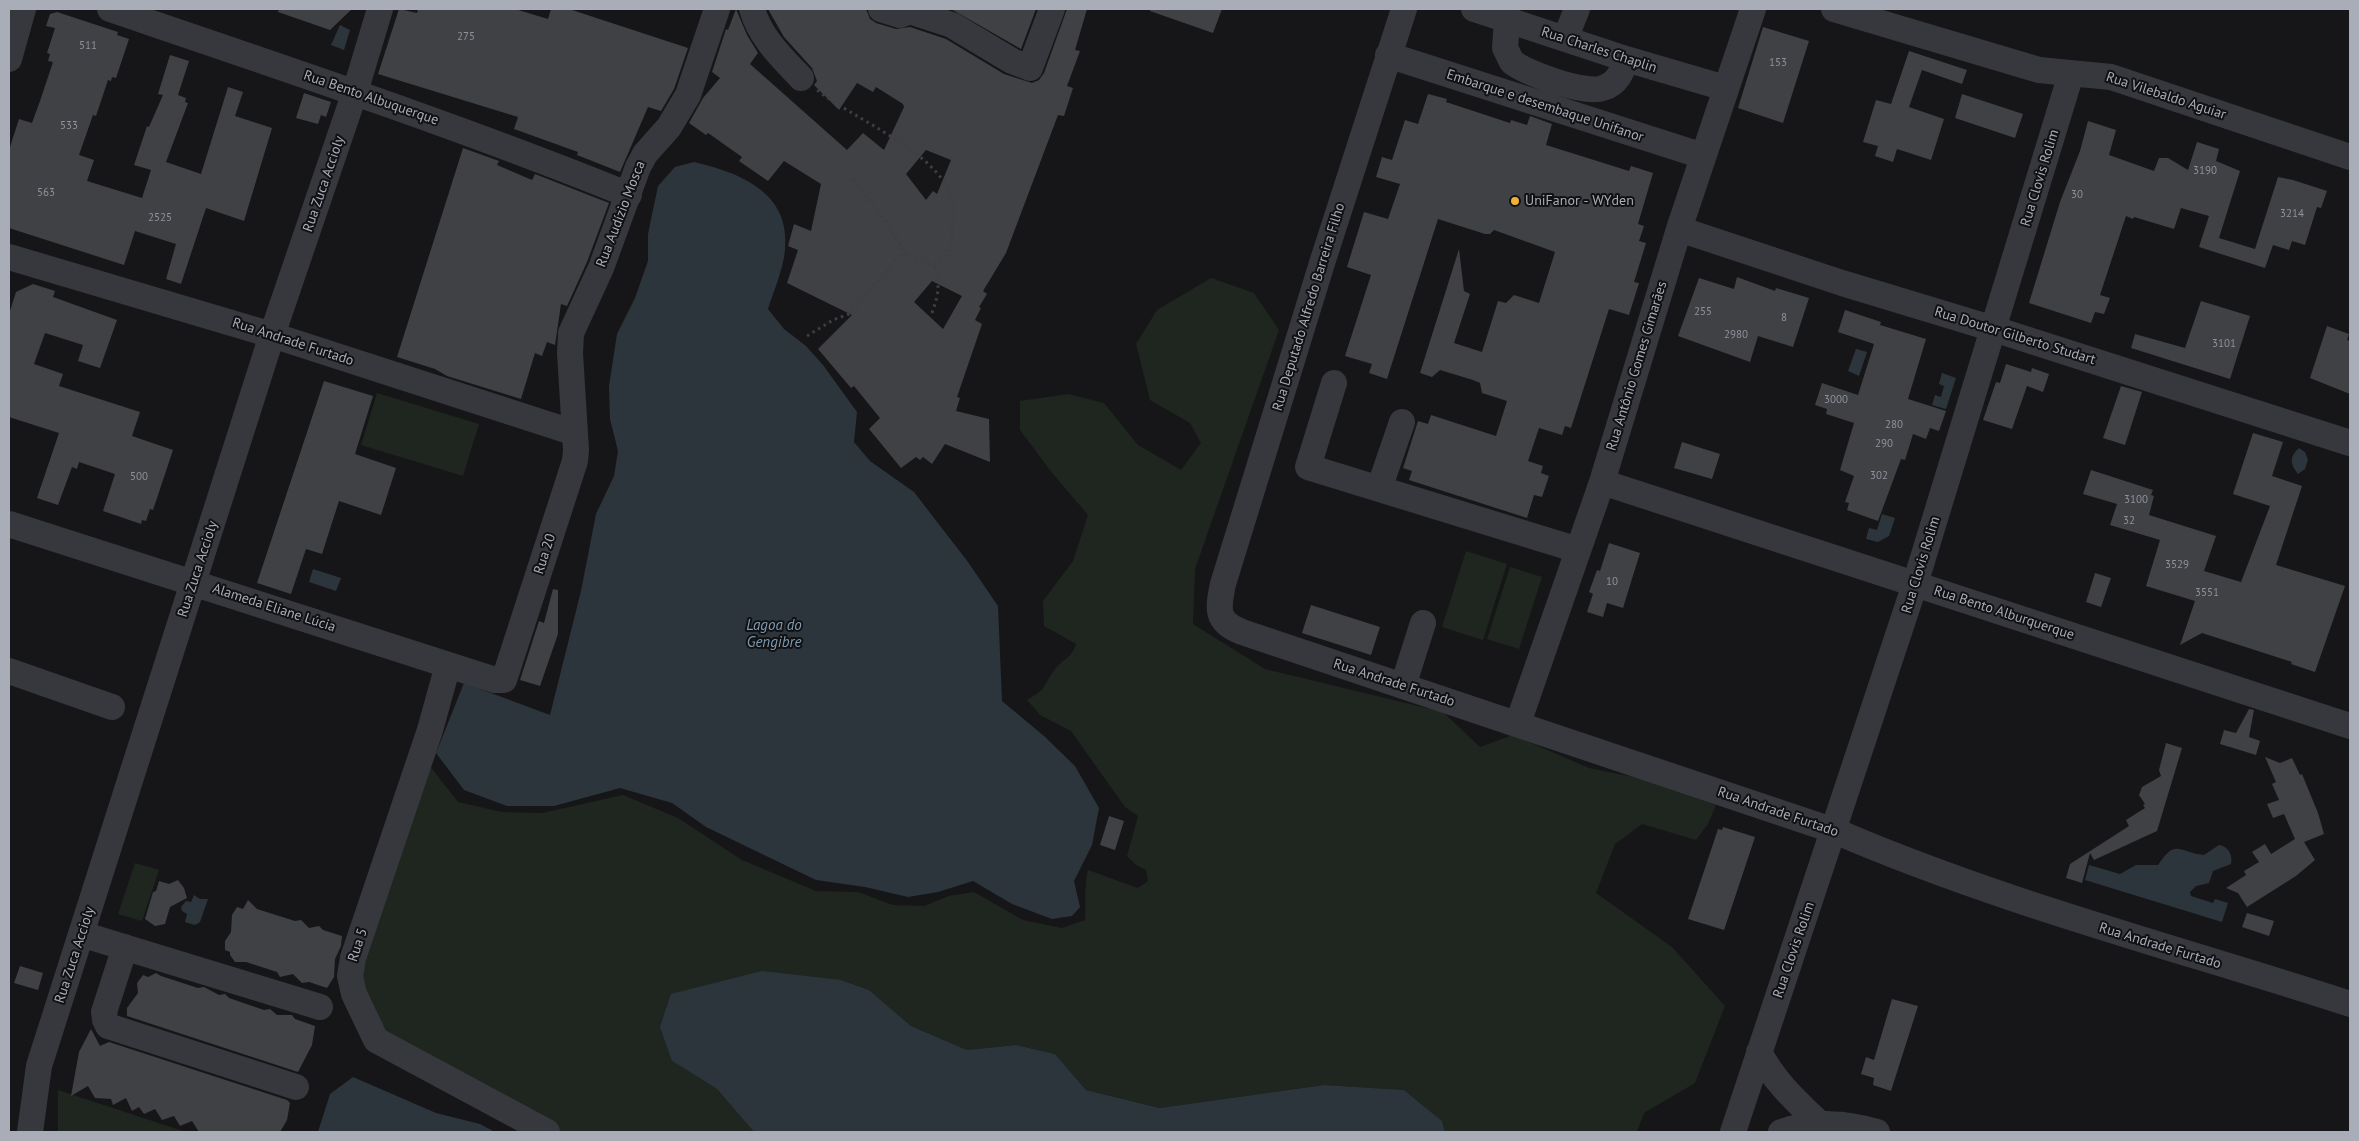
<!DOCTYPE html>
<meta charset="utf-8">
<style>
body{margin:0}
#map{position:relative;width:2359px;height:1141px;overflow:hidden;background:#161618;font-family:"PT Sans",sans-serif}
canvas{display:block}
.frame{position:absolute;inset:0;border:10px solid #a8adb8;pointer-events:none}
</style>
<div id="map">
<canvas width="2359" height="1141"></canvas>
<div class="frame"></div>
</div>
<script>
const ctx = document.querySelector('canvas').getContext('2d');
ctx.lineJoin = 'round';
function fillPath(path, color) { ctx.fillStyle = color; ctx.fill(path, 'evenodd'); }
function stroke(path, color, width, dash) { ctx.strokeStyle = color; ctx.lineWidth = width; ctx.lineCap = dash ? 'butt' : 'round'; ctx.setLineDash(dash || []); ctx.stroke(path); }
function label(font, color, halo, rows, align = 'center') {
  ctx.font = font + ' "PT Sans",sans-serif'; ctx.lineWidth = 4; ctx.setLineDash([]); ctx.textBaseline = 'middle'; ctx.strokeStyle = halo; ctx.fillStyle = color; for (const [text, x, y, turn = 0] of rows) {
    ctx.save(); ctx.translate(x, y); ctx.rotate((+turn || 0) * Math.PI / 180); ctx.textAlign = isNaN(turn) ? turn : align; if (halo) ctx.strokeText(text, 0, 0); ctx.fillText(text, 0, 0); ctx.restore();
  }
}
const green = new Path2D(`
 M 1211,278 L 1254,293 L 1279,330 L 1195,569 L 1193,624 L 1265,669 L 1443,712 L 1480,747 L 1513,735 L 1589,768 L 1653,781 L 1716,805 L 1708,824 L 1696,840 L 1642,824 L 1615,844 L 1596,893 L 1672,947 L 1725,1006 L 1695,1083 L 1644,1113 L 1637,1132 L 1445,1132 L 1442,1121 L 1404,1090 L 1324,1085 L 1161,1108 L 1086,1090 L 1055,1054 L 1016,1045 L 967,1050 L 911,1026 L 869,990 L 841,980 L 672,1061 L 717,1089 L 754,1132 L 562,1132 L 398,1042 L 374,1021 L 357,980 L 426,761 L 458,802 L 502,812 L 542,813 L 623,795 L 678,818 L 742,860 L 816,891 L 858,892 L 893,905 L 924,906 L 949,896 L 974,892 L 1023,920 L 1062,928 L 1085,920 C 1086,903 1084,887 1088,870 L 1138,888 L 1148,881 L 1146,870 L 1136,865 L 1127,856 L 1138,816 L 1125,807 L 1071,731 L 1040,715 L 1027,700 C 1050,687 1042,685 1056,668 C 1065,657 1070,660 1076,644 L 1044,626 L 1043,601 L 1073,561 L 1088,515 L 1053,474 L 1020,430 L 1020,401 L 1068,394 L 1104,403 L 1138,445 L 1181,470 L 1201,443 L 1190,423 L 1150,400 L 1136,344 L 1157,310 Z
 M 377,393 L 479,424 L 463,476 L 361,445 Z
 M 1466,551 L 1507,564 L 1483,640 L 1442,627 Z
 M 1510,567 L 1542,577 L 1519,649 L 1487,639 Z
 M 135,863 L 159,870 L 142,921 L 118,914 Z
 M 58,1090 L 186,1132 L 58,1132 Z`);
const water = new Path2D(`
 M 340,25 L 350,30 L 344,50 L 331,45 Z
 M 694,162 C 740,173 791,192 785,250 C 783,270 774,290 768,309 L 784,329 L 806,346 L 823,365 L 857,412 L 854,442 L 870,461 L 914,492 L 968,562 L 998,606 L 1002,701 L 1044,736 L 1075,766 L 1099,808 L 1092,845 L 1074,881 L 1080,907 L 1072,916 L 1052,919 L 1012,904 L 973,881 L 938,892 L 908,897 L 865,887 L 816,880 L 706,827 L 672,803 L 620,788 L 554,806 L 507,806 L 464,790 L 436,753 L 464,683 L 550,715 L 581,591 L 596,514 L 614,476 L 618,451 L 610,419 L 609,386 L 617,334 L 635,298 L 648,261 L 648,234 L 658,186 L 675,167 Z
 M 1856,349 L 1867,352 L 1859,376 L 1848,371 Z
 M 1942,373 L 1956,378 L 1946,409 L 1932,405 L 1935,395 L 1941,397 L 1944,386 L 1939,384 Z
 M 2299,448 L 2305,452 L 2308,460 L 2305,469 L 2298,474 C 2290,464 2289,457 2299,448 Z
 M 1882,514 L 1895,518 L 1889,536 L 1878,542 L 1866,539 L 1869,528 L 1877,530 Z
 M 313,569 L 341,578 L 336,591 L 309,582 Z
 M 2219,845 C 2228,846 2233,855 2231,864 L 2213,871 L 2209,883 L 2196,886 L 2190,892 L 2191,896 L 2213,903 L 2215,899 L 2228,903 L 2222,922 L 2085,880 L 2089,865 L 2120,874 L 2136,865 L 2158,865 C 2176,838 2178,852 2204,855 Z
 M 194,895 L 200,899 L 208,899 L 200,922 L 195,925 L 185,922 L 187,914 L 182,911 L 181,907 L 186,901 L 191,902 Z
 M 762,971 L 841,980 L 869,990 L 911,1026 L 967,1050 L 1016,1045 L 1055,1054 L 1086,1090 L 1160,1108 L 1324,1085 L 1404,1090 L 1442,1121 L 1445,1132 L 754,1132 L 717,1089 L 672,1061 L 660,1027 L 671,994 Z
 M 353,1077 L 436,1113 L 480,1124 L 495,1132 L 318,1132 L 330,1094 Z`);
const building = new Path2D(`
 M 279,9 L 352,9 L 330,30 L 278,12 Z
 M 399,9 L 417,13 L 418,9 L 515,9 L 548,19 L 551,9 L 569,9 L 688,48 L 674,89 L 661,111 L 648,107 L 620,172 L 577,155 L 578,152 L 514,129 L 518,117 L 378,74 Z
 M 736,9 L 747,35 L 758,53 L 750,64 L 847,150 L 863,133 L 884,150 L 904,107 L 903,104 L 876,87 L 873,92 L 857,83 L 839,110 L 814,85 L 817,81 L 812,68 L 784,37 L 768,9 L 866,9 L 870,19 L 876,23 L 896,29 L 910,27 L 946,39 L 1004,74 L 1032,83 L 1039,80 L 1044,73 L 1067,9 L 1087,9 L 1075,50 L 1080,51 L 1067,86 L 1073,88 L 1064,116 L 1058,115 L 1006,253 L 983,291 L 987,294 L 979,307 L 981,308 L 975,320 L 982,324 L 957,397 L 960,398 L 956,411 L 989,419 L 990,462 L 945,444 L 932,464 L 923,457 L 920,460 L 916,457 L 901,468 L 869,429 L 880,418 L 854,386 L 851,388 L 818,349 L 852,315 L 787,283 L 798,250 L 788,246 L 794,224 L 811,231 L 821,184 L 784,161 L 768,181 L 739,161 L 742,157 L 708,133 L 706,135 L 689,123 L 703,98 L 720,78 L 712,72 L 726,29 L 728,30 ZM 926,150 L 951,160 L 937,194 L 933,191 L 926,200 L 906,174 ZM 932,281 L 962,296 L 943,329 L 914,302 Z
 M 951,9 L 1036,9 L 1021,49 Z
 M 1150,9 L 1222,9 L 1213,33 L 1150,11 Z
 M 57,12 L 118,32 L 117,35 L 129,39 L 116,78 L 112,77 L 111,81 L 108,80 L 96,116 L 93,115 L 79,155 L 94,160 L 87,181 L 142,198 L 151,170 L 134,165 L 147,126 L 149,127 L 163,95 L 158,94 L 170,55 L 189,61 L 178,95 L 186,98 L 185,102 L 188,103 L 166,162 L 201,174 L 228,87 L 243,92 L 235,116 L 272,128 L 244,221 L 206,208 L 181,284 L 166,279 L 176,244 L 135,231 L 124,265 L 9,228 L 9,150 L 19,119 L 32,123 L 40,101 L 53,62 L 48,61 L 50,54 L 47,53 L 55,28 L 46,26 L 50,14 Z
 M 1763,27 L 1809,41 L 1783,123 L 1738,108 Z
 M 1909,51 L 1967,70 L 1962,84 L 1922,70 L 1909,107 L 1944,119 L 1931,160 L 1897,149 L 1893,162 L 1875,156 L 1878,146 L 1863,142 L 1876,100 L 1891,104 Z
 M 304,93 L 331,102 L 326,117 L 321,115 L 318,124 L 296,118 Z
 M 1428,94 L 1447,99 L 1446,102 L 1510,123 L 1511,120 L 1527,125 L 1530,116 L 1552,124 L 1546,145 L 1629,171 L 1631,166 L 1653,173 L 1638,224 L 1644,226 L 1639,241 L 1646,243 L 1634,282 L 1639,283 L 1629,315 L 1609,309 L 1571,428 L 1565,426 L 1562,435 L 1539,428 L 1528,461 L 1543,466 L 1541,473 L 1549,476 L 1542,497 L 1534,495 L 1527,518 L 1409,480 L 1412,471 L 1403,468 L 1418,421 L 1428,424 L 1431,415 L 1496,436 L 1507,401 L 1482,393 L 1480,383 L 1473,380 L 1440,370 L 1432,377 L 1420,373 L 1459,249 L 1464,291 L 1470,294 L 1454,343 L 1482,352 L 1498,301 L 1506,303 L 1514,295 L 1539,303 L 1555,252 L 1494,230 L 1490,234 L 1485,234 L 1438,219 L 1387,379 L 1369,373 L 1372,364 L 1345,356 L 1371,275 L 1347,267 L 1364,212 L 1388,219 L 1400,184 L 1376,177 L 1382,157 L 1392,160 L 1405,120 L 1418,124 Z
 M 1962,94 L 2023,114 L 2015,138 L 1955,118 Z
 M 2088,121 L 2116,130 L 2109,155 L 2154,171 L 2159,158 L 2168,158 L 2188,170 L 2197,142 L 2219,149 L 2216,161 L 2240,171 L 2219,238 L 2255,249 L 2278,177 L 2293,180 L 2327,191 L 2321,208 L 2317,207 L 2305,245 L 2292,241 L 2289,250 L 2273,245 L 2265,268 L 2199,247 L 2209,216 L 2181,208 L 2174,229 L 2134,217 L 2133,219 L 2126,216 L 2100,295 L 2110,298 L 2104,314 L 2095,312 L 2091,323 L 2029,303 L 2060,202 L 2080,151 Z
 M 463,148 L 499,161 L 497,165 L 532,180 L 535,174 L 609,203 L 587,262 L 567,306 L 561,304 L 555,345 L 547,342 L 542,356 L 535,353 L 521,399 L 447,376 L 435,369 L 397,357 Z
 M 1737,277 L 1775,291 L 1776,288 L 1809,298 L 1793,347 L 1758,336 L 1750,362 L 1678,336 L 1699,278 L 1734,289 Z
 M 33,284 L 55,291 L 53,297 L 117,320 L 100,368 L 78,361 L 83,345 L 45,333 L 34,364 L 63,374 L 59,386 L 140,412 L 132,436 L 173,450 L 153,510 L 150,509 L 146,521 L 142,520 L 141,524 L 103,511 L 115,474 L 79,462 L 77,469 L 72,467 L 58,505 L 37,498 L 59,433 L 9,417 L 9,314 L 16,292 Z
 M 2201,301 L 2250,316 L 2230,379 L 2131,348 L 2135,334 L 2185,348 Z
 M 1845,310 L 1881,322 L 1880,325 L 1926,339 L 1908,399 L 1946,411 L 1939,431 L 1930,428 L 1926,439 L 1913,434 L 1905,460 L 1901,459 L 1878,521 L 1847,510 L 1849,503 L 1845,502 L 1854,476 L 1840,470 L 1854,423 L 1826,414 L 1827,409 L 1815,405 L 1822,383 L 1858,395 L 1874,344 L 1838,332 Z
 M 2327,326 L 2349,334 L 2347,340 L 2350,341 L 2350,394 L 2310,378 Z
 M 2006,364 L 2031,372 L 2032,368 L 2049,374 L 2043,392 L 2027,386 L 2012,429 L 1983,420 L 1996,382 L 2000,383 Z
 M 324,381 L 373,396 L 355,454 L 396,468 L 381,515 L 339,501 L 322,554 L 306,549 L 291,594 L 257,583 Z
 M 2121,386 L 2142,392 L 2125,445 L 2103,438 Z
 M 2253,433 L 2283,442 L 2272,476 L 2302,486 L 2276,565 L 2345,586 L 2315,672 L 2291,664 L 2292,662 L 2202,633 L 2180,645 L 2195,601 L 2146,586 L 2160,540 L 2110,525 L 2117,504 L 2083,494 L 2091,470 L 2153,490 L 2151,495 L 2154,496 L 2149,515 L 2216,536 L 2204,571 L 2241,582 L 2270,506 L 2233,494 Z
 M 1682,442 L 1720,454 L 1712,479 L 1674,468 Z
 M 1609,543 L 1640,553 L 1623,608 L 1607,603 L 1603,617 L 1587,612 L 1593,594 L 1589,592 L 1597,570 L 1600,571 Z
 M 2095,573 L 2111,578 L 2101,607 L 2086,602 Z
 M 553,589 L 558,590 L 558,634 L 540,686 L 520,680 L 539,621 L 544,623 Z
 M 1311,605 L 1380,627 L 1371,655 L 1302,633 Z
 M 2249,709 L 2254,710 L 2249,737 L 2260,741 L 2256,755 L 2220,744 L 2224,730 L 2236,733 Z
 M 2166,743 L 2182,748 L 2157,831 L 2094,860 L 2090,853 L 2082,883 L 2066,878 L 2070,864 L 2129,826 L 2126,820 L 2145,808 L 2143,805 L 2145,804 L 2139,795 L 2142,787 L 2161,776 L 2159,770 Z
 M 2265,757 L 2280,763 L 2292,758 L 2300,775 L 2302,774 L 2318,813 L 2324,834 L 2304,842 L 2315,860 L 2296,876 L 2247,907 L 2238,893 L 2226,888 L 2246,875 L 2244,871 L 2259,862 L 2252,852 L 2265,844 L 2271,854 L 2295,839 L 2284,814 L 2273,818 L 2267,804 L 2279,800 L 2272,784 L 2276,782 Z
 M 1109,816 L 1124,821 L 1115,850 L 1100,845 Z
 M 1723,827 L 1755,837 L 1724,930 L 1688,919 L 1718,829 L 1722,830 Z
 M 178,880 L 184,888 L 187,898 L 170,907 L 165,924 L 155,926 L 145,919 L 153,892 L 156,891 L 159,881 L 169,884 Z
 M 248,900 L 257,909 L 295,921 L 301,920 L 309,928 L 319,926 L 323,930 L 342,936 L 341,946 L 335,959 L 334,977 L 327,988 L 309,982 L 302,983 L 293,974 L 280,977 L 277,972 L 246,962 L 235,962 L 230,955 L 230,952 L 225,950 L 225,941 L 231,932 L 232,915 L 237,907 L 243,909 Z
 M 2247,913 L 2274,921 L 2269,936 L 2242,927 Z
 M 20,966 L 43,973 L 38,990 L 14,983 Z
 M 156,973 L 161,976 L 198,988 L 204,987 L 219,995 L 225,994 L 229,998 L 264,1010 L 270,1009 L 277,1015 L 292,1015 L 295,1019 L 315,1026 L 312,1045 L 298,1072 L 127,1016 L 127,1008 L 138,993 L 137,983 L 143,975 L 148,977 Z
 M 1892,999 L 1918,1006 L 1891,1091 L 1873,1085 L 1874,1078 L 1861,1074 L 1866,1057 L 1874,1060 Z
 M 91,1029 L 100,1046 L 109,1042 L 287,1100 L 290,1103 L 287,1120 L 280,1132 L 199,1132 L 192,1121 L 180,1126 L 174,1116 L 162,1120 L 155,1109 L 144,1114 L 139,1107 L 132,1111 L 126,1098 L 113,1105 L 111,1099 L 95,1098 L 88,1086 L 71,1096 L 79,1052 Z`);
const path = new Path2D(`
 M 853,179 L 884,219 L 907,255
 M 932,313 C 939,293 940,285 934,265
 M 807,336 L 833,320 L 849,314 L 902,253 L 934,265 C 950,257 953,244 952,227 C 952,218 954,205 951,196 C 937,152 852,118 817,90`);
const minor = new Path2D(`
 M 110,9 C 284,68 458,126 629,195
 M 752,9 C 760,37 781,57 801,78
 M 881,9 L 900,15 L 909,11 L 952,25 L 1012,61 L 1030,68 L 1052,9
 M 1404,9 L 1323,260 L 1223,584 C 1218,608 1215,622 1242,632 L 1835,831 C 2002,903 2178,948 2350,1004
 M 1474,9 L 1626,59 L 1725,88
 M 1834,9 L 2039,70 L 2111,77 L 2350,157
 M 1507,20 L 1505,48 L 1512,62 C 1527,73 1585,95 1603,88 C 1617,84 1622,72 1626,59
 M 1565,39 L 1577,9
 M 1388,55 L 1703,156
 M 9,59 L 23,9
 M 1679,229 L 1842,283 L 1994,329 L 2350,443
 M 9,257 L 272,335 L 575,433
 M 1334,383 L 1308,467 L 1578,550
 M 1602,482 L 2350,726
 M 1379,489 L 1402,422
 M 9,524 L 495,680 L 504,680 L 575,461 L 576,450 L 570,353 L 571,333 L 601,268 L 638,167 L 645,154 L 669,127 L 688,95 L 717,9
 M 448,665 L 430,730 L 353,958 L 350,976 L 354,994 L 376,1040 L 547,1132
 M 9,671 L 112,707
 M 1403,686 L 1423,623
 M 1518,723 L 1602,482 L 1679,229 L 1753,9
 M 81,934 L 320,1007
 M 125,947 L 104,1012 L 105,1020 L 108,1026 L 296,1087
 M 1759,1052 C 1774,1081 1795,1100 1819,1123
 M 30,1132 L 39,1066 L 272,335 L 355,92 L 380,9
 M 1733,1132 L 1915,584 L 2071,74
 M 1781,1132 C 1815,1121 1844,1122 1877,1132`);
const markers = [
 [1515,201,5,"#f2b134"]
];
const numberNames = [
 ["275",466,37],
 ["511",88,46],
 ["153",1778,63],
 ["533",69,126],
 ["3190",2205,171],
 ["563",46,193],
 ["30",2077,195],
 ["3214",2292,214],
 ["2525",160,218],
 ["255",1703,312],
 ["8",1784,318],
 ["2980",1736,335],
 ["3101",2224,344],
 ["3000",1836,400],
 ["280",1894,425],
 ["290",1884,444],
 ["302",1879,476],
 ["500",139,477],
 ["3100",2136,500],
 ["32",2129,521],
 ["3529",2177,565],
 ["10",1612,582],
 ["3551",2207,593]
];
const streetNames = [
 ["Rua Charles Chaplin",1599,50,18],
 ["Rua Vilebaldo Aguiar",2166,96,18],
 ["Rua Bento Albuquerque",371,98,19],
 ["Embarque e desembaque Unifanor",1545,106,18],
 ["Rua Clovis Rolim",2040,178,-73],
 ["Rua Zuca Accioly",324,184,-71],
 ["Rua Audízio Mosca",621,214,-69],
 ["Rua Deputado Alfredo Barreira Filho",1309,307,-73],
 ["Rua Doutor Gilberto Studart",2015,336,17],
 ["Rua Andrade Furtado",293,342,18],
 ["Rua Antônio Gomes Gimarães",1637,366,-73],
 ["Rua 20",545,554,-72],
 ["Rua Clovis Rolim",1921,565,-73],
 ["Rua Zuca Accioly",198,569,-72],
 ["Alameda Eliane Lúcia",274,608,18],
 ["Rua Bento Alburquerque",2004,613,18],
 ["Rua Andrade Furtado",1394,683,18],
 ["Rua Andrade Furtado",1778,812,19],
 ["Rua 5",358,945,-72],
 ["Rua Andrade Furtado",2160,946,17],
 ["Rua Clovis Rolim",1794,950,-71],
 ["Rua Zuca Accioly",75,955,-72]
];
const poiNames = [
 ["UniFanor - WYden",1525,201]
];
const waterNames = [
 ["Lagoa do",774,626],
 ["Gengibre",774,643]
];
fillPath(green, '#1e261f');
fillPath(water, '#2c353c');
fillPath(building, '#404145');
stroke(path, '#3d3f44', 3, [2.5, 4]);
stroke(minor, '#37383d', 26);
for (const [x, y, r, color] of markers) { const dot = new Path2D(); dot.arc(x, y, r, 0, 2 * Math.PI); ctx.fillStyle = color; ctx.fill(dot); stroke(dot, '#111113', 2); }
label('11px', '#8e929b', null, numberNames);
label('14px', '#a8adb8', '#111113', streetNames);
label('14px', '#a8adb8', '#111113', poiNames, 'left');
label('italic 15px', '#7f9bb3', '#111113', waterNames);
</script>
